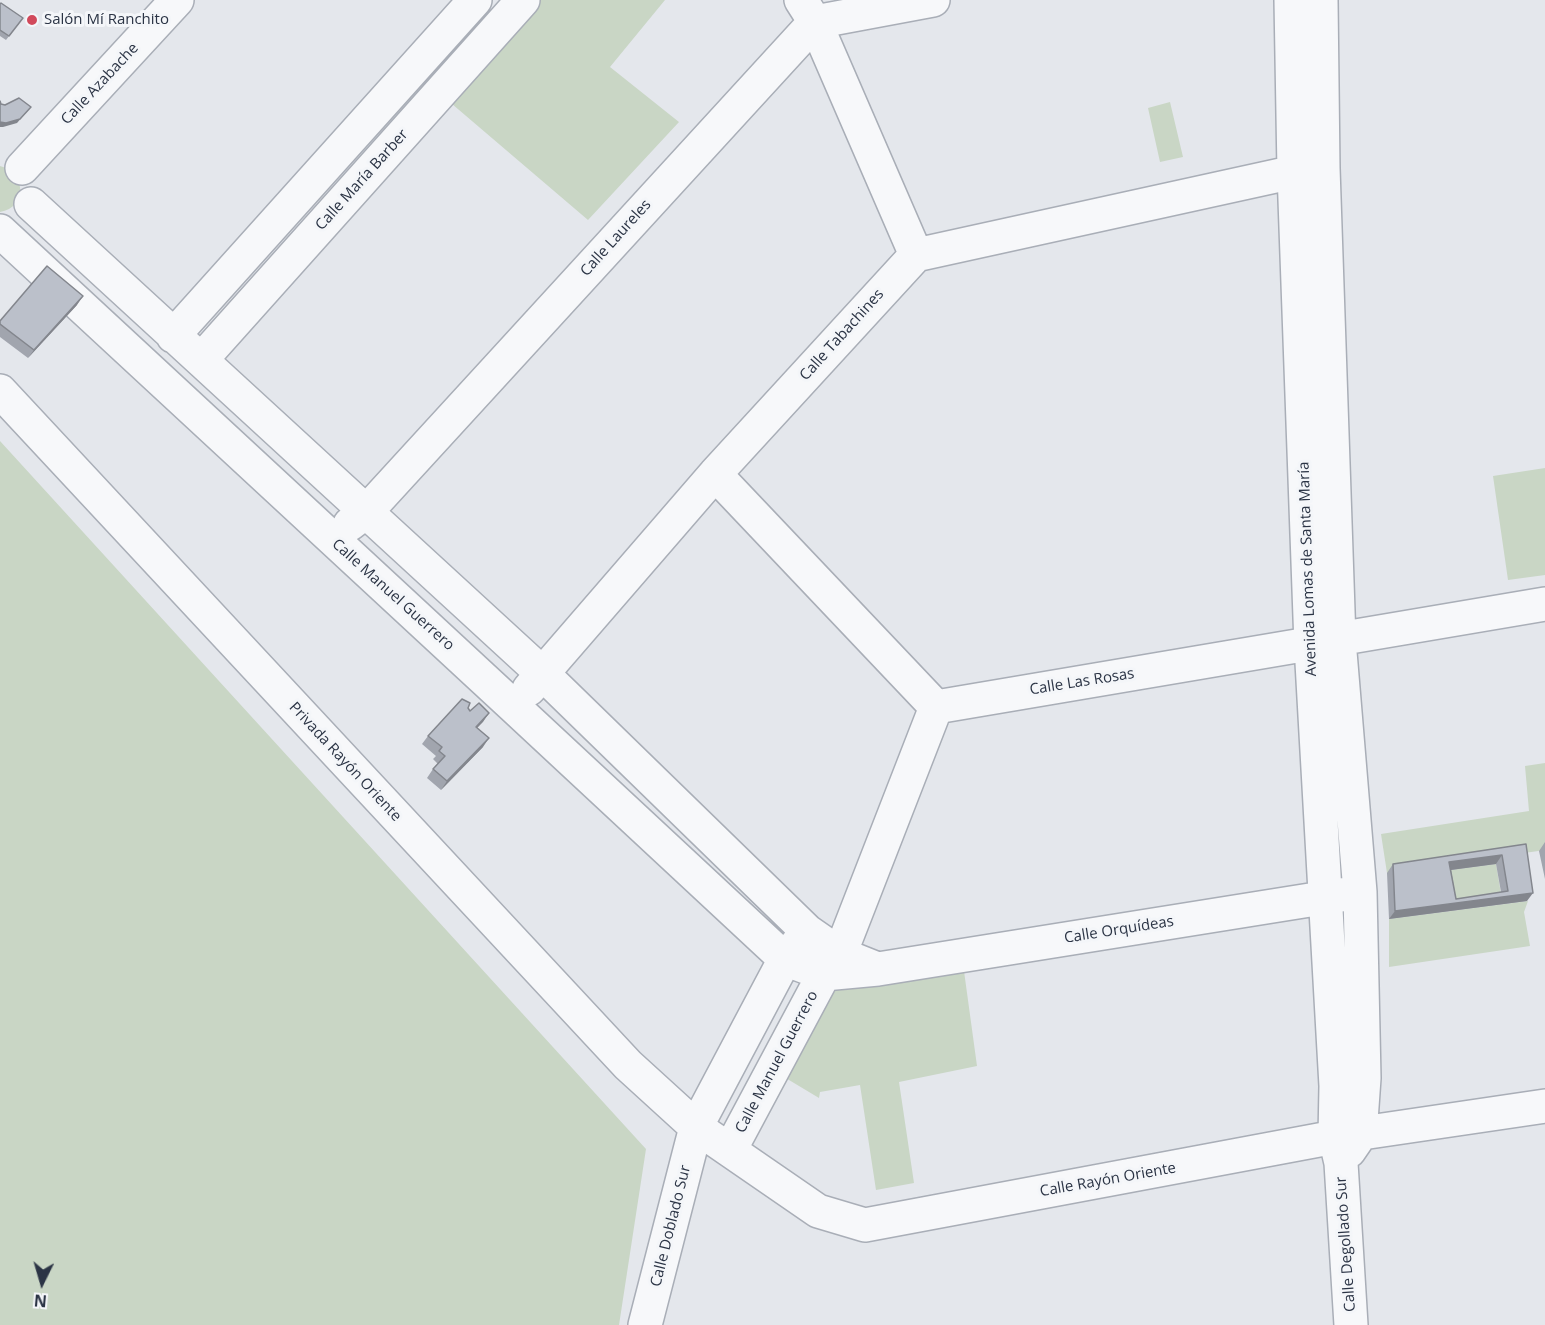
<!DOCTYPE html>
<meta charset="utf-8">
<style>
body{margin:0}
#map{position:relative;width:1545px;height:1325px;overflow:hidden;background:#e4e7ec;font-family:"Open Sans",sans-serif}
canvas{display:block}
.north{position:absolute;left:12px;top:1253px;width:60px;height:60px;-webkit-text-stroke:4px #f4f6f9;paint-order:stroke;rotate:185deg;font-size:16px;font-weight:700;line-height:24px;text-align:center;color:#2b3445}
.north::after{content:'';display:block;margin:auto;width:21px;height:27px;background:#2b3445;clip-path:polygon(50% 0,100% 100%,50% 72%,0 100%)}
</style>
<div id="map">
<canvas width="1545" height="1325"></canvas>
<div class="north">N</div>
</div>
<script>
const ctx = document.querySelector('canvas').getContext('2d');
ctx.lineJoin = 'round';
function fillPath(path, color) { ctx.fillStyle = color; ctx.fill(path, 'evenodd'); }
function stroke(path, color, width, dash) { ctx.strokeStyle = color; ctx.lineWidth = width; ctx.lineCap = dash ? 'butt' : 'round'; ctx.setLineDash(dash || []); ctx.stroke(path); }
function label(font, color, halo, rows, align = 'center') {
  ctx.font = font + ' "Open Sans",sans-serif'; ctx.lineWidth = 6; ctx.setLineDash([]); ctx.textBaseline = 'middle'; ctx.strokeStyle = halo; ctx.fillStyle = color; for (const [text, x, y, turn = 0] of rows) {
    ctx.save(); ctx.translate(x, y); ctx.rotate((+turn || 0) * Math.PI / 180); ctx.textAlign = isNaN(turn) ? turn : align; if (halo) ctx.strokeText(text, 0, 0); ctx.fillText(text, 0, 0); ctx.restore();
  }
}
const green = new Path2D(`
 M 536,0 L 665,0 L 610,67 L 679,122 L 588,220 L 445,98 Z
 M 1170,102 L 1183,157 L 1160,162 L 1148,108 Z
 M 0,166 C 26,173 28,207 0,212 Z
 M 0,441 L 646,1149 L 619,1325 L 0,1325 Z
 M 1545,468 L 1545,575 L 1508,580 L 1493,476 Z
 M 1545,763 L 1545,850 L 1387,873 L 1381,834 L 1529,811 L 1525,766 Z
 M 1496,864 L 1502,900 L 1450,908 L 1443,871 Z
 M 1528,901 L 1524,912 L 1530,946 L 1389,967 L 1389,919 Z
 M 964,971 L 977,1066 L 899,1082 L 914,1183 L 876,1190 L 860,1085 L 820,1092 L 819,1098 L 784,1077 L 833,990 Z`);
const minor = new Path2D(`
 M 801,0 L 815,22 L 916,255
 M 1291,0 L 1294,172 L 1311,645 L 1336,1086 L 1335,1137 L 1341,1163 L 1351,1325
 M 1321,0 L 1323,168 L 1339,640 L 1360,892 L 1364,1078 L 1360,1135 L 1349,1151
 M 22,168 L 177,0
 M 31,204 L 544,675 L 807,931 L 840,954 L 875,968
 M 0,231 L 513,706 L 785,959 L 824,974 L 878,969 L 1360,892
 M 173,336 L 475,0
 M 201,360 L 523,0
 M 0,391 L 628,1065 L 696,1127 L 818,1211 L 865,1225 L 1335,1137 L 1545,1106
 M 715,474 L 936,707
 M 350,524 L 367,511 L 815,22 L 933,0
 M 529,689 L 715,474 L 916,255 L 1294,172
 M 936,707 L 1545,604
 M 730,1150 L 824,974 L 840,954 L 936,707
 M 645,1325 L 696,1127 L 785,959 L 798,943`);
const wall = new Path2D(`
 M 0,4 L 23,18 L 6,40 L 0,36 Z
 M 77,305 L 28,358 L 0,337 L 0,321 Z
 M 468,708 L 470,711 L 489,713 L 477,728 L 483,747 L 441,790 L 427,778 L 433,769 L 438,764 L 433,759 L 436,756 L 422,744 L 428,736 Z
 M 1545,842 L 1545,879 L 1539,851 Z
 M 1526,844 L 1527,901 L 1389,919 L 1387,873 L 1393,864 ZM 1496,864 L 1501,892 L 1456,899 L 1451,870 Z`);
const shadedWall = new Path2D(`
 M 31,107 L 17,123 L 3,127 L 0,127 L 0,122 Z
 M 83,296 L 77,305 L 28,358 L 34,350 Z
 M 489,713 L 483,722 L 470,735 L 476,727 Z
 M 489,738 L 483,747 L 441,790 L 447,781 Z
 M 1502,855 L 1496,864 L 1443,871 L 1449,862 Z
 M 1533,893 L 1527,901 L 1389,919 L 1395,911 Z`);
const building = new Path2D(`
 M 1,3 L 23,18 L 9,36 L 0,30 L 0,4 Z
 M 19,98 L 31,107 L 20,119 L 6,123 L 0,122 L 0,101 L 1,104 L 5,105 Z
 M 47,266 L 83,296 L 34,350 L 0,324 L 0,321 Z
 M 462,699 L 470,703 L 468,708 L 470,711 L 479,703 L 489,713 L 476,727 L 489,738 L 447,781 L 433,769 L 445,756 L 439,751 L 442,747 L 428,736 Z
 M 1526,844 L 1533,893 L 1395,911 L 1393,864 ZM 1502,855 L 1508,891 L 1456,899 L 1449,862 Z`);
const markers = [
 [32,20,6,"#d1495b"]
];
const poiNames = [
 ["Salón Mí Ranchito",44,20]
];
const streetNames = [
 ["Calle Azabache",100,84,-47],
 ["Calle María Barber",362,180,-48],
 ["Calle Laureles",616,238,-48],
 ["Calle Tabachines",842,335,-48],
 ["Avenida Lomas de Santa María",1308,569,-92],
 ["Calle Manuel Guerrero",393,595,42],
 ["Calle Las Rosas",1082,682,-9],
 ["Privada Rayón Oriente",345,762,47],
 ["Calle Orquídeas",1119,930,-9],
 ["Calle Manuel Guerrero",777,1062,-62],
 ["Calle Rayón Oriente",1108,1180,-10],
 ["Calle Doblado Sur",671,1226,-76],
 ["Calle Degollado Sur",1346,1244,-94]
];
fillPath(green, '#c9d6c5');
stroke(minor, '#a9aeb7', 36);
stroke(minor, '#f7f8fa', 33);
fillPath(wall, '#a1a5ae');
fillPath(shadedWall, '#83868d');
fillPath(building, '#bbc0ca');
stroke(building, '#83868d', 1.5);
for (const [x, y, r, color] of markers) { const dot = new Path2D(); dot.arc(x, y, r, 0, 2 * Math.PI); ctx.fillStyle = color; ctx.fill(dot); stroke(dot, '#f4f6f9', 2); }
label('15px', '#2b3445', '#f4f6f9', poiNames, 'left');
label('15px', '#2b3445', '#f4f6f9', streetNames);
</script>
